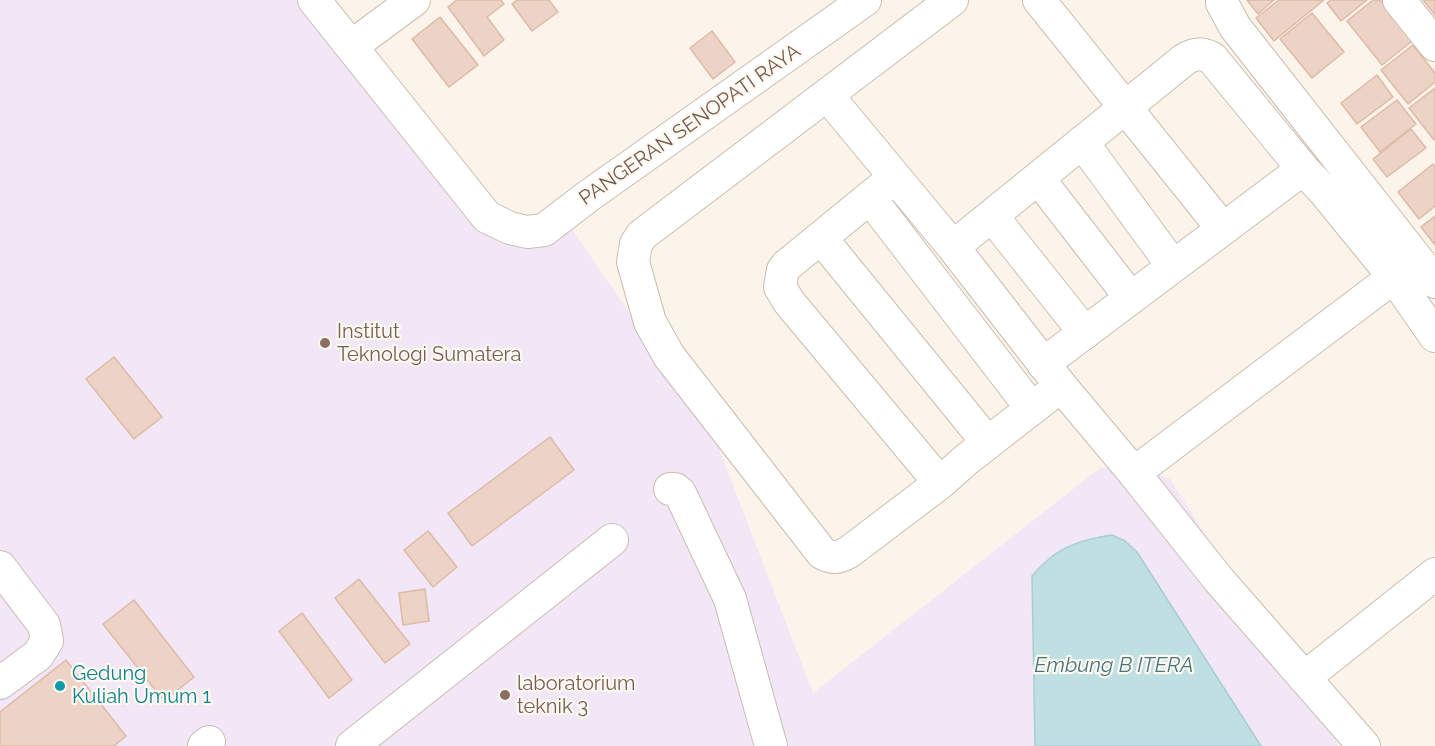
<!DOCTYPE html>
<style>
body{margin:0}
canvas{display:block;background:#fbf4ea}
</style>
<canvas width="1435" height="746"></canvas>
<script>
const ctx = document.querySelector('canvas').getContext('2d');
ctx.lineJoin = 'round';
function fillPath(path, color) { ctx.fillStyle = color; ctx.fill(path, 'evenodd'); }
function stroke(path, color, width, dash) { ctx.strokeStyle = color; ctx.lineWidth = width; ctx.lineCap = dash ? 'butt' : 'round'; ctx.setLineDash(dash || []); ctx.stroke(path); }
function label(font, color, halo, rows, align = 'center') {
  ctx.font = font + ' Raleway,sans-serif'; ctx.lineWidth = 4.5; ctx.setLineDash([]); ctx.textBaseline = 'middle'; ctx.strokeStyle = halo; ctx.fillStyle = color; for (const [text, x, y, turn = 0] of rows) {
    ctx.save(); ctx.translate(x, y); ctx.rotate((+turn || 0) * Math.PI / 180); ctx.textAlign = isNaN(turn) ? turn : align; if (halo) ctx.strokeText(text, 0, 0); ctx.fillText(text, 0, 0); ctx.restore();
  }
}
const education = new Path2D(`
 M 0,0 L 322,0 L 522,250 L 565,219 L 714,436 L 813,693 L 1100,468 L 1133,465 L 1170,479 L 1339,746 L 0,746 Z`);
const water = new Path2D(`
 M 1112,535 L 1125,541 L 1137,552 L 1261,746 L 1035,746 L 1032,576 C 1037,570 1043,564 1049,559 C 1065,545 1091,538 1112,535 Z`);
const building = new Path2D(`
 M 457,0 L 501,0 L 504,4 L 487,17 L 504,40 L 484,56 L 448,7 Z
 M 517,0 L 549,0 L 558,12 L 532,31 L 512,4 Z
 M 1247,0 L 1274,0 L 1258,14 Z
 M 1279,0 L 1324,0 L 1274,41 L 1256,18 Z
 M 1331,0 L 1367,0 L 1341,21 L 1327,3 Z
 M 1373,0 L 1380,0 L 1412,41 L 1382,65 L 1347,21 Z
 M 1423,0 L 1435,0 L 1435,15 Z
 M 1312,13 L 1344,52 L 1312,78 L 1280,39 Z
 M 440,17 L 478,65 L 449,87 L 412,39 Z
 M 712,31 L 735,62 L 713,79 L 690,48 Z
 M 1413,45 L 1435,73 L 1435,82 L 1408,104 L 1381,70 Z
 M 1377,75 L 1393,97 L 1357,124 L 1341,103 Z
 M 1435,88 L 1435,139 L 1434,140 L 1409,108 Z
 M 1397,100 L 1416,124 L 1380,152 L 1361,127 Z
 M 1411,129 L 1426,148 L 1387,177 L 1373,159 Z
 M 1433,164 L 1435,167 L 1435,206 L 1419,219 L 1398,192 Z
 M 1435,216 L 1435,245 L 1421,227 Z
 M 114,357 L 162,417 L 134,439 L 86,379 Z
 M 550,437 L 574,470 L 472,546 L 448,513 Z
 M 428,531 L 457,567 L 433,587 L 404,550 Z
 M 359,579 L 410,644 L 385,663 L 335,598 Z
 M 425,589 L 429,621 L 403,625 L 399,593 Z
 M 134,600 L 194,677 L 164,701 L 103,624 Z
 M 302,613 L 352,680 L 329,698 L 279,631 Z
 M 66,660 L 126,736 L 114,746 L 0,746 L 0,712 Z`);
const minor = new Path2D(`
 M 314,0 L 487,217 L 510,228 L 527,232 L 544,230 L 587,197 L 865,0
 M 1039,0 L 1223,229
 M 1222,0 L 1222,3 L 1235,27 L 1435,282
 M 1399,0 L 1435,45
 M 364,37 L 414,0
 M 827,95 L 953,247 L 1061,386 L 1134,473
 M 1082,142 L 1173,266
 M 895,177 L 786,266 L 783,270 L 780,287 L 789,302 L 940,483 L 967,459 L 1061,386
 M 1038,178 L 1131,298
 M 870,198 L 1032,409
 M 992,216 L 1085,333
 M 821,238 L 988,443
 M 953,247 L 1185,59 C 1196,53 1201,53 1212,58 L 1303,169
 M 1043,364 L 1303,169 L 1323,190 L 1394,277 L 1435,336
 M 940,483 L 849,552 C 838,558 833,559 822,553 L 669,356 L 650,322 L 633,262 L 636,244 L 642,235 L 952,0
 M 670,489 L 675,489 L 680,493 L 730,599 L 771,746
 M 0,567 L 44,625 L 47,641 L 38,655 L 0,683
 M 1304,678 L 1435,574
 M 204,746 L 209,742
 M 352,746 L 612,540
 M 1364,746 L 1219,580 L 1134,473 L 1394,277`);
const markers = [
 [325,343,6,"#8d6e63"],
 [60,686,6,"#0f9aa8"],
 [505,695,6,"#8d6e63"]
];
const streetNames = [
 ["PANGERAN SENOPATI RAYA",690,125,-35]
];
const educationNames = [
 ["Institut",337,332],
 ["Teknologi Sumatera",337,355],
 ["laboratorium",517,684],
 ["teknik 3",517,707]
];
const cultureNames = [
 ["Gedung",72,674],
 ["Kuliah Umum 1",72,697]
];
const waterNames = [
 ["Embung B ITERA",1114,666]
];
fillPath(education, '#f1e7f7');
fillPath(water, '#c0dfe3');
stroke(water, '#a7ced3', 1.5);
fillPath(building, '#edd3c5');
stroke(building, '#debaa7', 1.5);
stroke(minor, '#ccbcb1', 34);
stroke(minor, '#fff', 32);
for (const [x, y, r, color] of markers) { const dot = new Path2D(); dot.arc(x, y, r, 0, 2 * Math.PI); ctx.fillStyle = color; ctx.fill(dot); stroke(dot, '#fdf8f0', 2); }
label('20px', '#735b50', '#fdf8f0', streetNames);
label('20px', '#785e54', '#fdf8f0', educationNames, 'left');
label('20px', '#0d838f', '#fdf8f0', cultureNames, 'left');
label('italic 21px', '#48767d', '#fdf8f0', waterNames);
</script>
